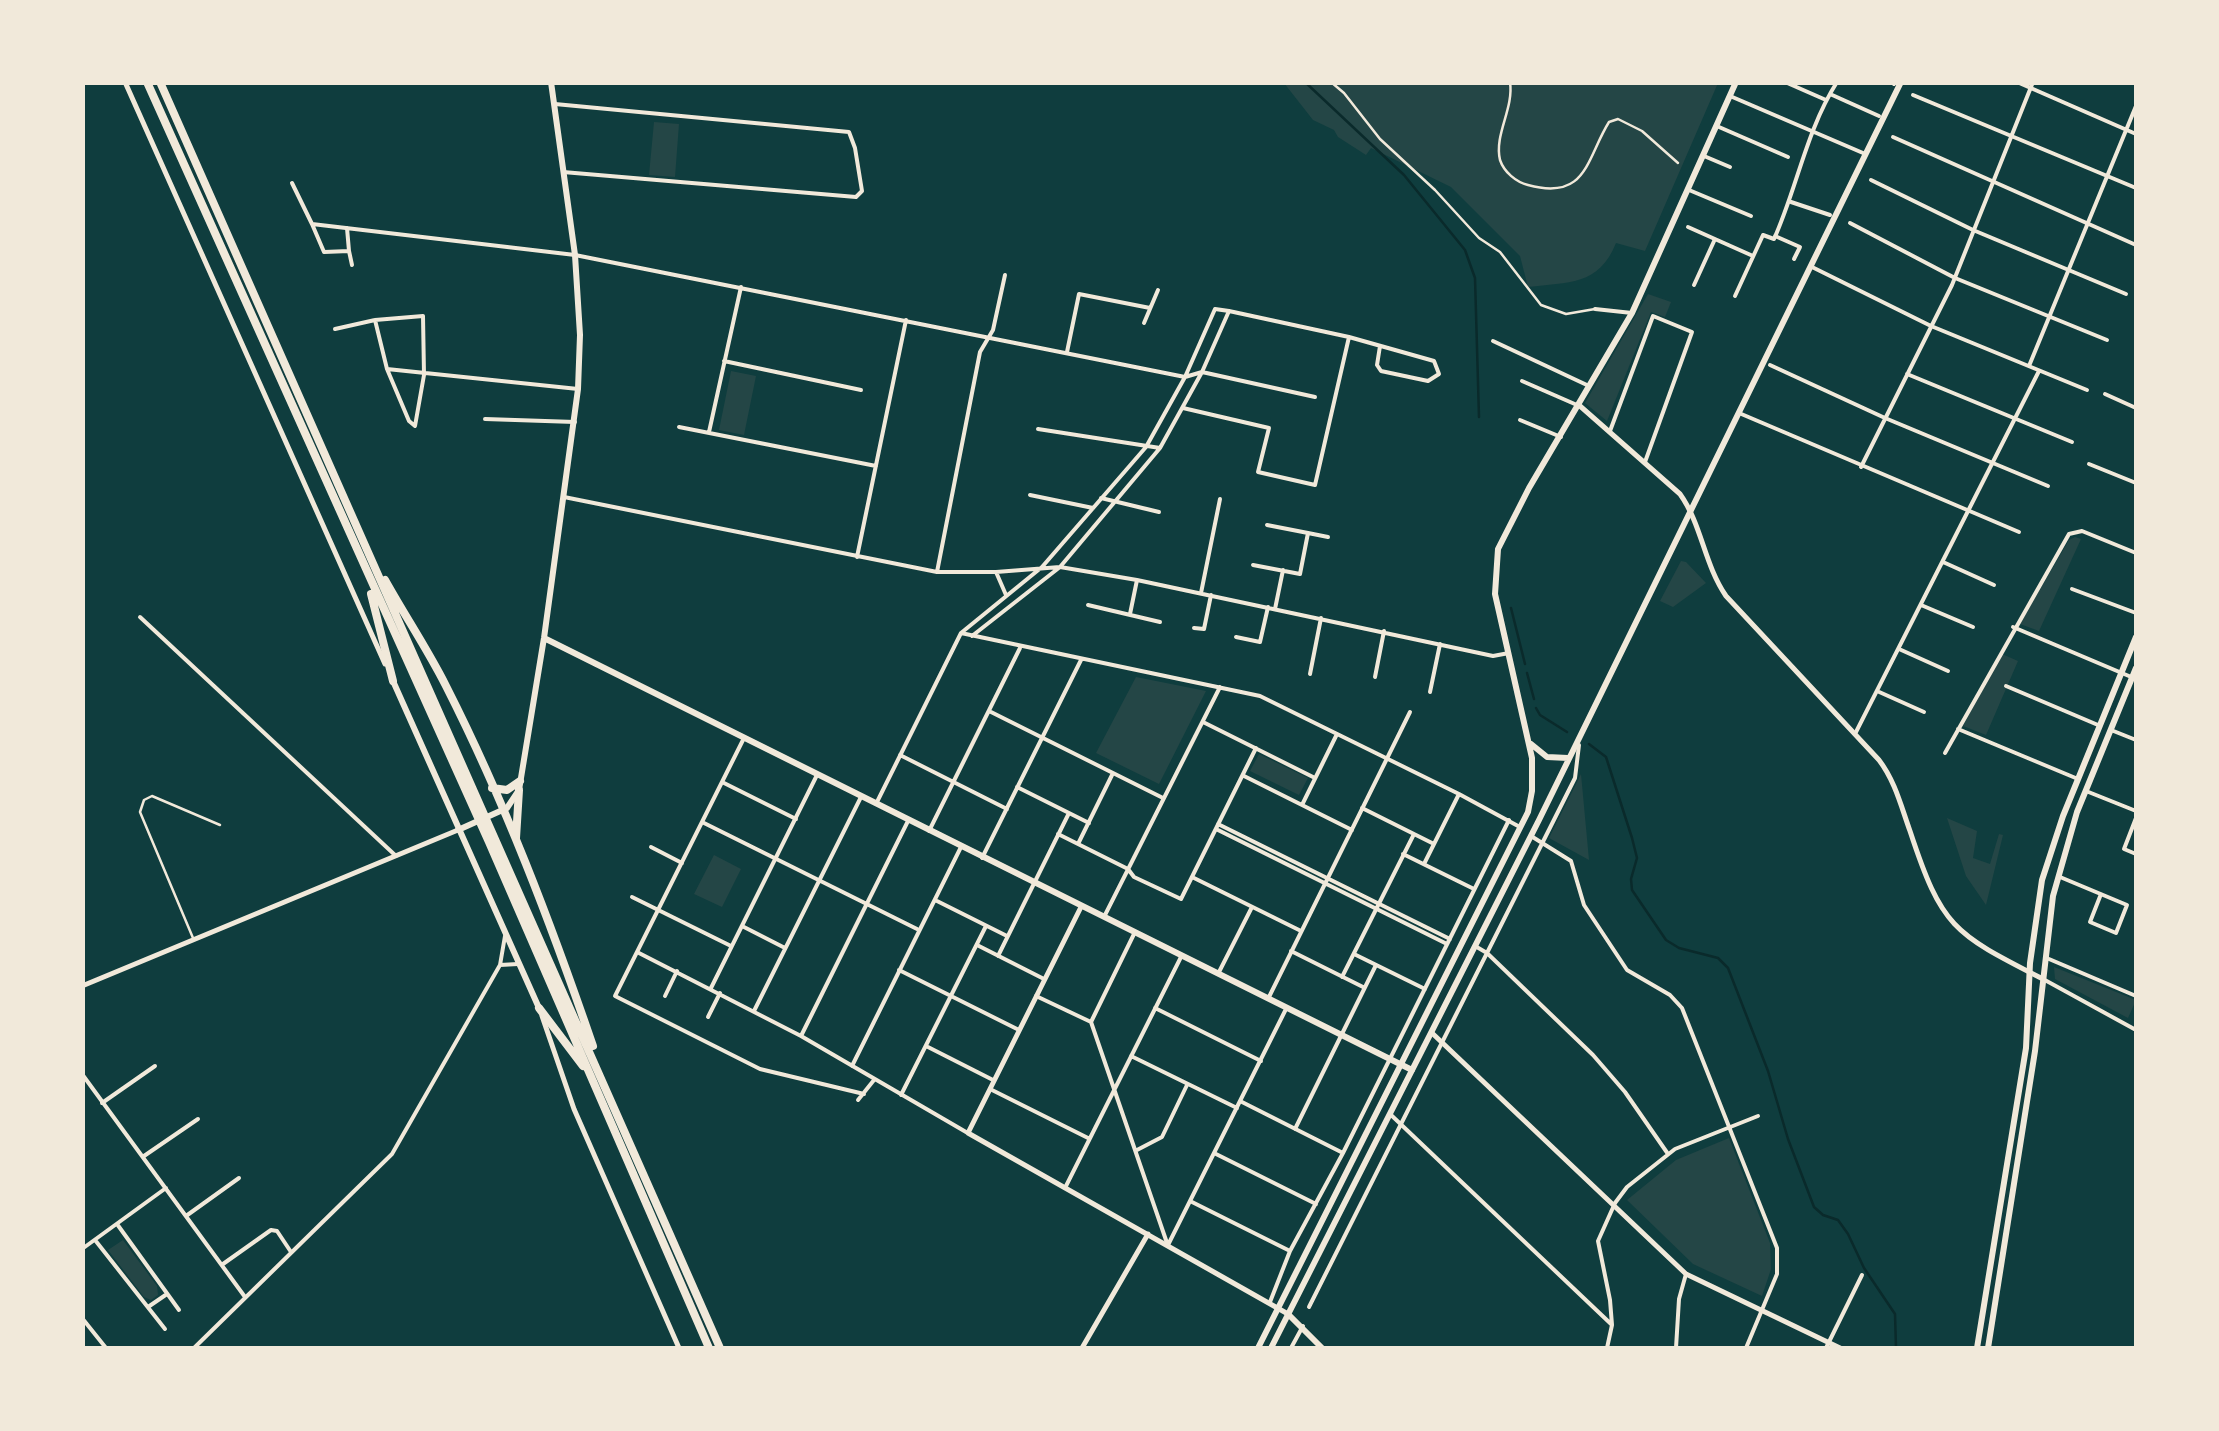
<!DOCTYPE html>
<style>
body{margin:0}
#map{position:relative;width:2219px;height:1431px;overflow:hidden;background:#0f3d3e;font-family:"Varela Round",sans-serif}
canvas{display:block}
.frame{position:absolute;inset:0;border:85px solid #f1e9da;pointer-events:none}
</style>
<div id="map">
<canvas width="2219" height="1431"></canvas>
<div class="frame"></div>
</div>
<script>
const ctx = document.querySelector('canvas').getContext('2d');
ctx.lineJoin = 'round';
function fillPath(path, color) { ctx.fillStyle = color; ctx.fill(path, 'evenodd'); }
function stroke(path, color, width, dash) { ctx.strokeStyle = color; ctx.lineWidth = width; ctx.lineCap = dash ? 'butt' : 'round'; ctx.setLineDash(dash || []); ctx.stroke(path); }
const green = new Path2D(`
 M 1284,83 L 1718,83 L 1645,251 L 1616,243 C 1599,286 1568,282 1528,287 L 1520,256 L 1451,187 L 1371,148 L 1366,155 L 1338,137 L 1334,130 L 1313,120 Z
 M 654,122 L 679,124 L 675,177 L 649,175 Z
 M 1648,294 L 1671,302 L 1665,317 L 1651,312 L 1607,421 L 1585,403 Z
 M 731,371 L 756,376 L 744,435 L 719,430 Z
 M 2075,537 L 2081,539 L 2039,631 L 2020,624 L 2069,540 Z
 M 1681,561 L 1686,562 L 1706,583 L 1673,607 L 1660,601 Z
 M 2002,654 L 2018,661 L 1986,735 L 1963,726 Z
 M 1136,677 L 1206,691 L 1159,784 L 1096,753 Z
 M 1259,754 L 1308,778 L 1299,795 L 1250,771 Z
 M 1581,774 L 1589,860 L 1549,838 Z
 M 1947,818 L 1977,831 L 1973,858 L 1990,864 L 1999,834 L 2003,835 L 1986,905 L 1966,876 Z
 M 714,855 L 741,869 L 722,907 L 694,894 Z
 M 2054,967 L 2136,1000 L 2128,1018 L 2055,979 Z
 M 1729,1138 L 1770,1243 L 1771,1269 L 1762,1296 L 1693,1264 L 1627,1200 L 1676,1160 Z
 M 123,1240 L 157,1286 L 158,1295 L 151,1300 L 144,1297 L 108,1250 Z`);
const stream = new Path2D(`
 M 1305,82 L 1404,175 L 1465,250 L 1475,278 L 1479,417
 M 1511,608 L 1525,664
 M 1527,673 L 1534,699
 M 1536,708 L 1540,715 L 1567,732
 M 1589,744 L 1606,757 L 1632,838 L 1637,858 L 1631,879 L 1632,890 L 1666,940 L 1679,948 L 1718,958 L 1728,968 L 1768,1071 L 1788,1139 L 1814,1207 L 1823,1215 L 1838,1220 L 1848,1234 L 1864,1268 L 1895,1314 L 1896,1348`);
const service = new Path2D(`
 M 1331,82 L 1344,93 L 1380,139 L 1435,190 L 1479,238 L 1500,252 L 1541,305 L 1566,314 L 1595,309
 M 1510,82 C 1514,109 1494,134 1500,160 C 1504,172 1516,182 1528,185 C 1587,201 1586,159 1609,122 L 1618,119 L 1642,131 L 1678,163
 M 193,938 L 140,812 L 144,800 L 152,796 L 220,825`);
const minor = new Path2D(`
 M 1785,82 L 1826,100
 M 1892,82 L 1894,84
 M 2017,82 L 2136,134
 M 1830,94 L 1879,116
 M 1913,95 L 2136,188
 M 1730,96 L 1863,153
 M 555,104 L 849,132 L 855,148 L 862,191 L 856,197 L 563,172
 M 1719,127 L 1788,157
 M 1893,137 L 2136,245
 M 1704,156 L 1730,167
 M 1871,180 L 1973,230 L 2126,294
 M 292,183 L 312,224
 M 1689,190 L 1751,216
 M 1791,202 L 1830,215
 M 1850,223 L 1955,278 L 2107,340
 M 1688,227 L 1753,256
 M 347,228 L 349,251 L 324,252 L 312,224 L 575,255 L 1185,377 L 1202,372 L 1315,397
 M 1775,236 L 1800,247 L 1794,259
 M 349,251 L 352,265
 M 1812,267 L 1931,326 L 2087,390
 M 1694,285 L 1715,239
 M 1735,296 L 1763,235 L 1774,239 C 1797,188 1806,131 1837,82
 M 1595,309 L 1632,313
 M 1229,311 L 1349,337 L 1434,361 L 1439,374 L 1428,381 L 1381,371 L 1377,365 L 1380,346
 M 375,320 L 387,369 L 409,421 L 415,426
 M 1144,323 L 1158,290
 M 335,329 L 375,320 L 423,316 L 424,375 L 415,426
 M 1493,341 L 1589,386
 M 1067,352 L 1079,294 L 1150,308
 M 724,361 L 861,390
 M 1770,365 L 1885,418 L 2048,486
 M 2029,366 L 2136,106
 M 387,369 L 578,389
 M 1907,374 L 2072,442
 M 1522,381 L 1577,405
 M 2105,394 L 2136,408
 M 1183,408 L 1269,428 L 1258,472 L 1315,485 L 1349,337
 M 1739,413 L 2019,532
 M 485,419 L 575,422
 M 1520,420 L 1561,437
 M 679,427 L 876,466
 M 1038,429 L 1160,448
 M 1610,431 L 1653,316 L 1692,332 L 1645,462
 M 709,432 L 741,287
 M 2089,464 L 2136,483
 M 1861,467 L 1952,285 L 2033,82
 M 1030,495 L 1093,508
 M 564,497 L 937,572 L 996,572 L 1060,567 L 1137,580 L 1493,656 L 1509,653
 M 1101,498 L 1159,512
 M 1308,533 L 1328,537
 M 857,557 L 906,320
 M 1943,562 L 1994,585
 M 1253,565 L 1300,574 L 1308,533 L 1267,525
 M 937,572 L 980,352 L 993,330 L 1005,275
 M 996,572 L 1006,595
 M 2072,589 L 2136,613
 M 1201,593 L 1220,499
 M 1088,605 L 1160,622
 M 1921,605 L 1973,627
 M 1275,609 L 1283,570
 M 1130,614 L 1137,580
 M 140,617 L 396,856
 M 2013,627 L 2136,679
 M 1194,628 L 1204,629 L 1211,595
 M 961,633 L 1260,696 L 1459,794 L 1518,826
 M 1236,637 L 1260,642 L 1268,607
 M 1899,649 L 1948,671
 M 1310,674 L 1321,618
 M 1375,677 L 1384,631
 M 2006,686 L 2098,725
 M 1877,691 L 1924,712
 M 1430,692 L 1440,644
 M 989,711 L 1163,798
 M 1203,722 L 1315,778
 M 1958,729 L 2078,779
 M 2111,730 L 2136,740
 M 1856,732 L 2039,371
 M 744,738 L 615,996 L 760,1069 L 864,1094
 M 1945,753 L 2069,534 L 2082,531 L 2136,553
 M 900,755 L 1007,809
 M 1244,776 L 1352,830
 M 724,783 L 796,819
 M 1017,787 L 1089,823
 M 2086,791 L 2136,811
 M 876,804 L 961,633 L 1042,567 L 1146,447 L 1185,377 L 1215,309 L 1229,311 L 1202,372 L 1160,448 L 1060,567 L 972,636
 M 1302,805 L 1337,734
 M 1362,808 L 1434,844
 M 2136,818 L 2124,849 L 2136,854
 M 702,822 L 917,929
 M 1218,824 L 1450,939
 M 1216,829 L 1447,944
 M 929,831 L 1020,648
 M 1058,834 L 1128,869 L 1134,877 L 1181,899 L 1256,748
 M 1531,836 L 1571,861 L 1584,905 L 1627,970 L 1670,995 L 1682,1008 L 1777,1248 L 1777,1274 L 1746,1348
 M 1078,844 L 1113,773
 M 651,847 L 682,863
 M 1403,854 L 1474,889
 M 982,858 L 1081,660
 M 1424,864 L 1459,794
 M 1192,877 L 1299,930
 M 2060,877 L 2127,905 L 2116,933 L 2090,922 L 2101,894
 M 632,897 L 731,946
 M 935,900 L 1007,936
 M 1105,915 L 1220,687
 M 742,926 L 785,948
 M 977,945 L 1044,979
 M 1475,946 L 1487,953 L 1593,1055 L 1625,1092 L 1668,1154
 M 1291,951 L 1363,987
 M 637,952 L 801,1036 L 966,1132
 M 1354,954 L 1425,989
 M 998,956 L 1069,813
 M 2049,959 L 2136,996
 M 500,965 L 518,964
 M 899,970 L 1019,1030
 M 1218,974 L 1252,907
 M 1342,977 L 1414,834
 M 2043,979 L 2136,1030
 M 711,988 L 817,775
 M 665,996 L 677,971
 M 1036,996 L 1091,1022 L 1167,1243
 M 1268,999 L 1410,712
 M 1155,1008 L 1261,1061
 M 754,1011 L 861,797
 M 708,1017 L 720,993
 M 1091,1022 L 1134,934
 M 801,1036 L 908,821
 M 926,1046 L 993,1080
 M 1131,1056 L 1237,1108
 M 852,1066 L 961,847
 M 82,1074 L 245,1297
 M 990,1089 L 1088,1138
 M 901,1095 L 986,926
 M 858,1100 L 874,1080
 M 1240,1101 L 1343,1153
 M 102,1103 L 155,1066
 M 1390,1114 L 1611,1324
 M 1295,1129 L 1376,965
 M 1137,1150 L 1162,1137 L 1187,1085
 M 1214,1153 L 1316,1204
 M 144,1156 L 198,1119
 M 1065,1188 L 1181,957
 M 1192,1202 L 1290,1251
 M 186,1216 L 239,1178
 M 117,1224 L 179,1310
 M 95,1240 L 165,1329
 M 1168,1245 L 1286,1009
 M 82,1249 L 166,1188
 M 223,1264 L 271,1230 L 277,1231 L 291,1252
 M 1270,1302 L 1290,1251 L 1343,1153 L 1509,820
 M 148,1307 L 167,1294
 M 1309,1307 L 1575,778 L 1579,745
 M 82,1318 L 106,1348
 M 194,1348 L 392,1154 L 500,965 L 505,936
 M 1291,1348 L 1303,1326
 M 1607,1348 L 1612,1325 L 1610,1300 L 1598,1241 L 1615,1203 L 1627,1187 L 1675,1149 L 1758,1116
 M 1676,1348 L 1679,1299 L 1686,1274
 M 1826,1348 L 1862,1275`);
const tertiary = new Path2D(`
 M 125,82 L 385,664
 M 1580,406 L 1680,494 C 1702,525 1704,564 1726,596 L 1879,760 C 1895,781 1901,806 1910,831 C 1942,928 1953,933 2043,979
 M 1081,907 L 968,1133 L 1288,1314
 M 82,986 L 458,830
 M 542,1016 L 574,1109 L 679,1348
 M 1432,1033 L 1686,1274 L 1840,1348
 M 1082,1348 L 1148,1234`);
const secondary = new Path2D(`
 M 544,638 L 1412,1070
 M 393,681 L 539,1008
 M 458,830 L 507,808 L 519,790 L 544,638 L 578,389 L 580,335 L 575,255 L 551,82
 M 1288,1314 L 1322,1348
 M 1977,1348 L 2026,1048 L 2030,963 L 2042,880 L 2063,816 L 2136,637
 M 1988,1348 L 2035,1051 L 2053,896 L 2077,812 L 2136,668`);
const primary = new Path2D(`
 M 1531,744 L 1547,757 L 1568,758
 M 1258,1348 L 1528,812 L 1532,791 L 1532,758 L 1495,594 L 1498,549 L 1529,488 L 1632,313 L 1736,82
 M 1271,1348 L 1539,820 L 1901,82`);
const motorway = new Path2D(`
 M 147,82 L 489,842 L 709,1348
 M 160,82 C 346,505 534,926 720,1348
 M 385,580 C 405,616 428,650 446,686 C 505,802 551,924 593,1046
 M 371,594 L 393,681
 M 492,788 L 507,790 L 520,781
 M 516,838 L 519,790
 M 539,1008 L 583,1066`);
fillPath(green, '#244646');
stroke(stream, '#0a2a2b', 2.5);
stroke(service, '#f1e9da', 2.5);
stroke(minor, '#f1e9da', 4);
stroke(tertiary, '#f1e9da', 5);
stroke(secondary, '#f1e9da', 6);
stroke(primary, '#f1e9da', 6);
stroke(motorway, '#f1e9da', 8);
</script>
